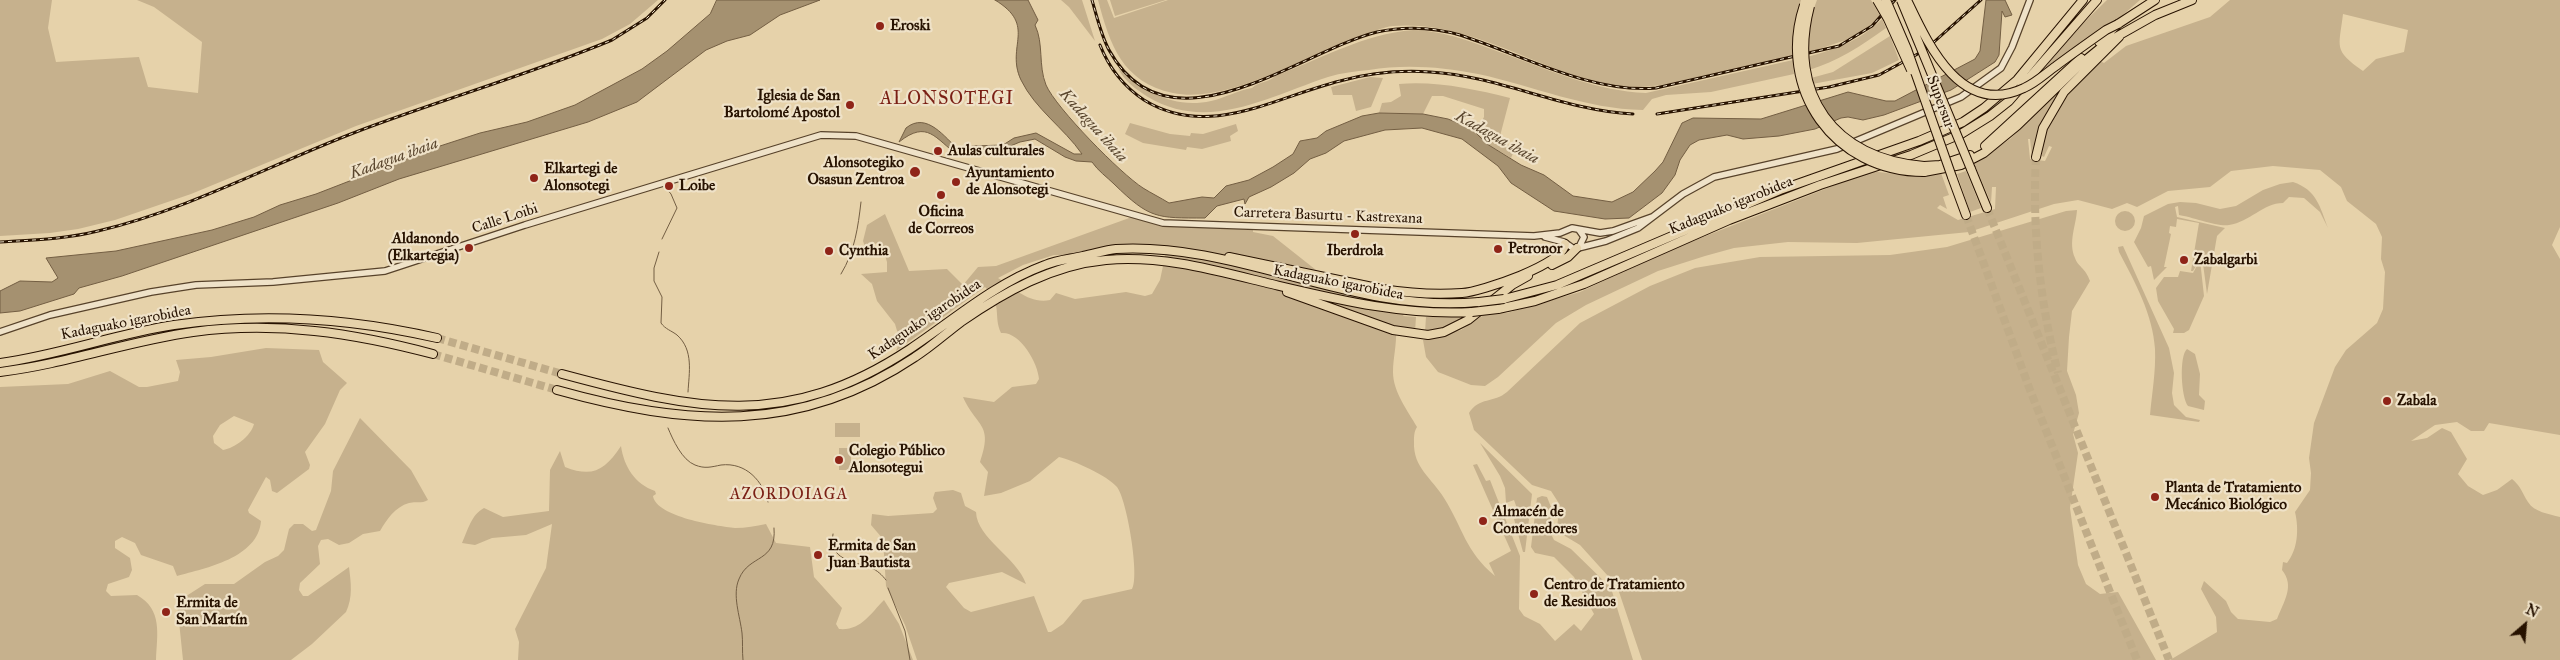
<!DOCTYPE html>
<meta charset="utf-8">
<style>
body{margin:0}
#map{position:relative;width:2560px;height:660px;overflow:hidden;background:#e6d2aa;font-family:"IM FELL Great Primer",serif}
canvas{display:block}
.north{position:absolute;left:2500px;top:600px;width:50px;height:50px;-webkit-text-stroke:4px #efe2c8;paint-order:stroke;rotate:27deg;font-size:14px;font-weight:700;line-height:20px;text-align:center;color:#271200}
.north::after{content:'';display:block;margin:auto;width:18px;height:22px;background:#271200;clip-path:polygon(50% 0,100% 100%,50% 72%,0 100%)}
</style>
<div id="map">
<canvas width="2560" height="660"></canvas>
<div class="north">N</div>
</div>
<script>
const ctx = document.querySelector('canvas').getContext('2d');
ctx.lineJoin = 'round';
function fillPath(path, color) { ctx.fillStyle = color; ctx.fill(path, 'evenodd'); }
function stroke(path, color, width, dash) { ctx.strokeStyle = color; ctx.lineWidth = width; ctx.lineCap = dash ? 'butt' : 'round'; ctx.setLineDash(dash || []); ctx.stroke(path); }
function label(font, color, halo, rows, align = 'center') {
  ctx.font = font + ' "IM FELL Great Primer",serif'; ctx.lineWidth = 4.5; ctx.setLineDash([]); ctx.textBaseline = 'middle'; ctx.strokeStyle = halo; ctx.fillStyle = color; for (const [text, x, y, turn = 0] of rows) {
    ctx.save(); ctx.translate(x, y); ctx.rotate((+turn || 0) * Math.PI / 180); ctx.textAlign = isNaN(turn) ? turn : align; if (halo) ctx.strokeText(text, 0, 0); ctx.fillText(text, 0, 0); ctx.restore();
  }
}
const green = new Path2D(`
 M 0,0 L 52,0 L 48,28 L 56,62 L 139,57 L 148,87 L 198,93 L 202,42 L 154,7 L 137,0 L 658,0 L 630,24 L 602,39 L 356,126 L 191,194 L 115,220 L 78,229 L 50,233 L 0,236 Z
 M 1061,0 L 1082,0 L 1095,41 L 1069,7 Z
 M 1098,0 L 1107,0 L 1114,18 L 1168,0 L 1801,0 L 1794,26 L 1792,57 C 1761,63 1731,70 1701,76 C 1675,82 1651,89 1624,87 C 1546,78 1475,19 1393,26 C 1383,27 1373,32 1364,35 C 1309,53 1229,105 1173,93 C 1122,82 1110,45 1098,0 Z
 M 1110,0 L 1166,0 L 1115,16 Z
 M 1817,0 L 1871,0 L 1880,16 L 1871,25 L 1849,39 L 1807,53 L 1811,16 Z
 M 2107,0 L 2140,0 L 2116,21 L 2040,73 L 2070,36 Z
 M 2230,0 L 2560,0 L 2560,227 L 2552,245 L 2560,259 L 2560,435 L 2489,423 L 2484,431 L 2471,431 L 2457,422 L 2435,425 L 2411,441 L 2427,438 L 2442,428 L 2451,432 L 2467,459 L 2458,474 L 2468,486 L 2483,495 L 2497,490 L 2512,479 C 2522,488 2521,491 2528,502 C 2534,512 2549,514 2560,517 L 2560,660 L 2170,660 L 2217,632 L 2216,617 L 2201,589 L 2204,581 L 2226,601 L 2231,612 L 2238,619 L 2270,622 L 2277,619 C 2284,601 2295,586 2282,570 L 2283,562 L 2287,563 C 2298,549 2299,529 2295,512 L 2310,490 L 2311,473 L 2309,458 L 2314,423 L 2335,367 L 2346,350 L 2377,323 L 2383,309 L 2385,272 L 2381,259 L 2382,237 L 2376,224 L 2347,201 L 2341,187 L 2320,170 L 2273,166 L 2231,171 L 2210,187 L 2168,191 L 2137,207 L 2127,203 L 2112,209 L 2078,200 L 2054,204 L 1969,232 L 1857,243 L 1788,242 L 1734,248 L 1705,256 L 1658,271 L 1586,305 L 1556,323 L 1498,377 L 1485,386 L 1471,385 L 1438,372 L 1426,357 L 1423,340 L 1461,330 L 1485,314 L 1507,313 L 1580,292 L 1665,252 L 1871,171 L 1911,176 L 1941,173 L 1949,195 L 1943,197 L 1947,209 L 1940,205 L 1937,208 L 1958,220 L 1995,209 L 1996,187 L 1992,187 L 1991,203 L 1974,163 L 2010,139 L 2071,78 C 2049,107 2040,121 2032,157 L 2030,139 L 2028,139 L 2030,159 L 2045,161 L 2052,147 L 2049,146 L 2044,157 L 2042,156 C 2042,118 2075,86 2100,61 L 2104,63 L 2126,46 L 2210,17 ZM 2343,14 L 2408,30 L 2404,52 L 2376,59 L 2363,71 C 2333,50 2339,48 2343,14 Z
 M 1882,19 L 1886,28 C 1863,45 1836,62 1809,70 L 1807,57 C 1836,49 1860,41 1882,19 Z
 M 1413,30 C 1447,31 1474,43 1505,54 C 1551,71 1597,91 1646,93 L 1793,60 L 1794,74 L 1711,92 L 1666,95 L 1652,99 L 1643,110 C 1585,109 1534,86 1478,74 C 1442,67 1405,64 1369,70 C 1356,71 1341,73 1328,77 C 1270,96 1208,133 1148,97 C 1137,90 1124,81 1118,68 C 1145,92 1174,109 1211,101 C 1225,98 1238,90 1252,88 C 1259,81 1269,83 1275,76 C 1321,59 1363,34 1413,30 Z
 M 1890,36 L 1899,60 L 1872,73 L 1812,84 L 1811,78 L 1833,72 Z
 M 1370,77 L 1383,78 L 1371,107 L 1356,111 L 1352,95 L 1333,95 L 1331,87 Z
 M 1399,84 C 1437,81 1473,89 1510,98 L 1500,136 L 1514,151 L 1511,158 L 1487,144 L 1471,128 L 1462,125 L 1479,126 L 1484,117 L 1484,109 L 1443,96 L 1432,96 L 1423,114 L 1379,113 L 1382,103 L 1391,102 L 1401,96 Z
 M 1130,123 L 1170,134 L 1190,136 L 1191,133 L 1203,134 L 1236,124 L 1238,131 L 1230,136 L 1231,141 L 1202,149 L 1187,147 L 1186,150 L 1143,143 L 1125,134 Z
 M 1966,171 L 1981,208 L 1970,212 L 1957,174 Z
 M 2293,182 C 2317,190 2320,207 2328,228 L 2320,212 L 2304,198 L 2289,197 L 2283,203 C 2263,203 2250,222 2229,225 C 2218,227 2192,217 2179,215 L 2178,206 L 2175,207 L 2177,217 L 2225,228 L 2217,236 L 2207,294 L 2202,256 L 2193,271 L 2191,271 L 2199,223 L 2177,219 L 2176,227 L 2170,226 L 2169,233 L 2171,234 L 2164,267 L 2167,267 L 2154,280 L 2151,266 L 2148,267 L 2134,242 L 2141,228 L 2144,216 L 2168,204 L 2180,202 L 2196,203 L 2220,209 L 2236,206 L 2263,190 L 2280,184 Z
 M 2077,210 C 2076,226 2068,242 2075,258 C 2078,267 2085,267 2090,281 L 2072,311 L 2069,337 L 2067,371 L 2076,395 L 2079,413 L 2073,434 L 2078,453 L 2070,508 L 2078,565 L 2086,584 L 2100,594 L 2118,592 L 2156,660 L 1642,660 L 1617,586 L 1580,545 L 1560,533 L 1557,527 L 1560,505 L 1551,491 L 1532,485 L 1474,430 L 1469,413 C 1479,397 1494,403 1507,392 L 1580,323 L 1650,286 L 1695,268 L 1760,257 L 1890,255 L 1947,247 L 2066,211 Z
 M2115 221a10 10 0 1 1 20 0a10 10 0 1 1-20 0Z
 M 885,214 L 909,271 L 947,269 L 963,285 L 978,267 L 996,266 L 1132,217 L 1161,226 L 1160,224 L 1253,229 L 1253,232 L 1273,236 L 1316,270 L 1267,260 L 1269,263 L 1380,300 L 1410,305 L 1403,316 L 1416,317 L 1415,332 L 1396,329 C 1397,344 1393,358 1393,372 C 1393,392 1408,411 1417,427 C 1414,432 1414,436 1414,442 C 1413,468 1432,478 1444,498 C 1463,528 1465,551 1495,576 L 1489,563 L 1511,551 L 1473,465 L 1477,464 L 1486,481 L 1490,480 L 1520,556 L 1519,609 L 1524,616 L 1540,624 L 1555,641 L 1574,624 L 1581,631 L 1594,614 L 1574,577 L 1554,557 L 1535,553 L 1531,547 L 1537,498 L 1542,496 L 1547,497 L 1551,507 L 1550,532 L 1554,540 L 1571,549 L 1611,588 L 1633,660 L 917,660 L 905,625 L 886,586 L 883,539 L 871,525 L 872,514 L 888,516 L 933,513 L 937,509 L 933,498 L 935,492 L 953,490 L 961,493 L 965,506 L 976,512 C 977,539 1017,557 1026,584 L 1002,572 L 949,583 L 946,587 L 964,608 L 971,612 L 1034,596 L 1048,632 L 1051,632 L 1063,624 L 1083,600 L 1132,589 C 1140,577 1127,500 1117,487 C 1108,476 1073,460 1059,457 L 1030,481 L 1001,493 L 984,496 L 988,472 L 980,462 C 994,423 976,427 963,397 L 994,402 L 1012,387 L 1036,384 L 1039,379 C 1038,363 1020,331 1001,333 C 993,316 1003,304 985,287 L 896,351 L 900,341 L 895,324 L 877,301 L 872,284 L 861,274 L 887,272 L 887,262 L 881,242 L 865,247 L 863,241 L 867,225 ZM 1166,252 L 1160,280 L 1152,294 L 1145,296 L 1126,292 L 1075,299 L 1056,293 L 1050,300 C 1028,304 1015,288 998,278 L 1023,265 L 1054,255 L 1094,257 L 1118,253 Z
 M 2123,246 L 2169,348 L 2174,373 L 2172,393 L 2174,405 L 2186,417 L 2200,420 L 2199,422 L 2150,415 C 2152,393 2156,371 2155,349 C 2153,315 2135,282 2119,252 L 2118,247 Z
 M 2200,260 L 2204,296 L 2189,330 L 2184,333 L 2173,333 L 2174,329 L 2158,301 L 2156,288 L 2164,277 L 2178,277 L 2180,271 L 2193,273 Z
 M 1426,317 L 1469,317 L 1451,327 L 1425,332 Z
 M 266,348 L 319,350 L 323,362 L 347,383 L 340,390 L 325,424 L 305,452 L 310,465 L 309,469 L 277,493 L 272,491 L 270,480 L 266,477 L 248,510 L 249,513 L 261,521 C 258,558 206,568 177,576 L 173,566 L 141,555 L 135,543 L 122,537 L 115,541 L 115,548 L 130,558 L 132,570 L 129,577 L 108,584 L 106,591 L 111,596 L 137,595 C 163,610 157,634 156,660 L 0,660 L 0,387 L 68,384 L 110,371 L 139,387 L 147,387 L 178,381 L 180,372 L 176,360 L 211,357 ZM 234,416 L 254,424 C 251,436 235,448 223,450 L 214,443 L 213,436 L 220,425 Z
 M 2187,349 L 2195,354 L 2200,374 L 2199,395 L 2205,401 L 2204,410 L 2188,406 C 2181,397 2179,356 2187,349 Z
 M 360,418 L 411,470 L 428,500 C 421,504 416,501 409,503 C 395,507 387,519 380,531 L 363,534 L 349,543 L 339,545 L 328,539 L 321,540 L 318,546 L 320,564 L 300,583 L 299,590 L 303,596 L 308,596 L 349,567 C 351,583 353,597 346,612 L 312,644 L 291,660 L 183,660 L 177,602 L 205,584 L 234,584 L 265,562 L 278,556 L 284,550 L 289,529 L 294,524 L 303,524 L 312,531 L 316,530 L 331,491 L 333,471 Z
 M 835,423 L 860,423 L 860,437 L 835,437 Z
 M 1480,443 L 1532,494 L 1525,552 L 1523,552 L 1514,519 L 1520,517 L 1514,500 L 1506,503 L 1505,488 L 1500,476 Z
 M 621,446 C 624,467 635,484 655,491 L 656,494 L 653,496 C 656,517 717,526 735,528 C 746,528 756,526 766,524 L 776,543 L 810,547 L 814,577 L 842,608 L 836,624 L 839,629 C 861,631 870,614 884,600 L 899,624 L 913,660 L 518,660 L 519,642 L 515,629 L 546,568 L 552,524 L 526,535 L 492,538 L 475,545 L 462,543 C 468,530 471,515 484,508 L 503,517 L 549,511 L 550,470 L 560,451 L 565,467 C 593,478 605,470 621,446 Z
 M 839,448 L 851,448 L 851,470 L 839,470 Z`);
const water = new Path2D(`
 M 717,0 L 820,0 L 780,15 L 750,35 L 727,41 L 706,50 L 637,102 L 588,122 L 399,179 L 338,203 L 122,276 L 79,288 L 74,294 L 20,311 L 0,313 L 0,291 L 20,281 L 52,282 L 58,278 L 46,258 L 116,251 L 212,230 L 254,217 L 280,205 L 316,194 L 440,146 L 480,133 L 527,122 L 575,105 L 642,69 L 667,51 L 710,14 Z
 M 995,0 L 1028,0 L 1038,20 L 1035,25 C 1044,44 1038,65 1046,85 C 1056,108 1121,174 1143,188 C 1151,193 1161,198 1169,203 L 1202,197 L 1214,198 L 1226,186 L 1249,180 L 1273,167 L 1293,154 L 1300,141 L 1317,138 L 1326,131 L 1362,116 L 1379,113 L 1423,114 L 1448,119 L 1471,128 L 1487,144 L 1521,165 L 1544,175 L 1573,196 L 1612,202 L 1633,192 L 1655,171 L 1663,162 L 1682,123 L 1693,118 L 1761,119 L 1848,92 L 1886,101 L 1895,101 L 1975,59 L 1980,51 L 1986,0 L 2005,0 L 2012,15 L 2005,17 L 2002,11 L 1999,55 L 1995,62 L 1951,90 L 1884,115 L 1863,120 L 1848,117 L 1841,118 L 1815,129 L 1779,136 L 1743,139 L 1727,135 L 1699,140 L 1690,145 L 1680,160 L 1675,175 L 1662,193 L 1629,218 L 1605,219 L 1554,211 L 1511,183 L 1498,166 L 1462,139 L 1422,128 L 1385,130 L 1344,141 L 1326,153 L 1310,159 L 1294,173 L 1271,187 L 1249,197 L 1245,204 L 1244,199 L 1217,206 L 1205,218 C 1156,218 1150,219 1114,184 C 1107,177 1098,171 1092,162 L 1076,161 L 1065,157 L 1035,139 L 1020,142 L 1003,149 L 973,150 L 958,155 C 935,139 928,119 899,142 L 906,128 C 927,111 945,138 959,150 L 973,146 L 1003,145 L 1014,138 L 1036,133 L 1074,154 L 1082,154 C 1064,128 1035,109 1021,80 C 1005,46 1038,26 995,0 Z`);
const stream = new Path2D(`
 M 662,239 L 677,208 L 671,194 L 666,188
 M 659,252 L 654,268 L 654,281 L 662,297 L 661,323 C 665,329 672,331 677,335 C 694,350 689,373 688,392
 M 841,274 C 855,251 858,227 861,202
 M 668,428 C 673,440 682,460 695,465 C 705,469 711,467 721,465 C 746,462 763,481 768,502
 M 833,534 C 828,560 853,561 871,568 C 877,570 882,575 886,580
 M 888,588 L 905,631 L 910,660
 M 743,660 C 742,651 743,642 742,633 C 740,616 732,595 739,579 C 749,554 777,563 774,528`);
const motorwayTunnel = new Path2D(`
 M 2036,157 C 2032,230 2040,302 2058,373
 M 1987,208 L 2169,660
 M 1966,215 L 2030,390 L 2137,660
 M 437,338 L 562,374
 M 433,354 L 557,390`);
const tertiary = new Path2D(`
 M 1579,230 L 1584,237 L 1579,247
 M 1545,237 L 1564,242 L 1574,249 L 1606,241 L 1638,228 L 1683,194 L 1714,177 L 1837,149 L 1961,97 L 2001,68 L 2012,47 L 2030,0
 M 0,332 L 50,315 L 151,292 L 196,285 L 273,282 L 385,271 L 525,225 L 821,135 L 856,136 L 1163,223 L 1534,236 L 1560,233 L 1572,228 L 1600,233 L 1613,231 L 1652,217`);
const motorway = new Path2D(`
 M 2099,42 L 2118,24 L 2155,0
 M 1985,146 L 2081,58
 M 2036,157 L 2043,128 L 2064,92 L 2119,37
 M 1924,166 L 1940,165 L 1970,155
 M 1971,169 L 1987,208
 M 1924,172 L 1961,165 L 1984,153 L 2017,126 L 2082,63 L 2109,41 L 2155,15 L 2192,0
 M 1952,177 L 1966,215
 M 1229,257 L 1382,289 C 1408,293 1435,295 1462,293 C 1480,292 1565,264 1565,244
 M 1552,265 L 1568,257 L 1577,248
 M 1287,292 L 1393,330 L 1428,335 L 1444,332 L 1468,320 L 1512,285 L 1528,276
 M 1504,299 L 1557,285 L 1780,190 L 1919,141 L 1963,122 L 1984,108 L 2017,80 L 2083,0
 M 1498,309 L 1535,301 L 1584,284 L 1729,220 L 1820,185 L 1911,155 L 1961,134 L 1990,116 L 2009,101 L 2097,0
 M 0,363 C 59,355 115,334 174,325 C 263,312 350,318 437,338
 M 0,372 C 66,364 128,341 193,332 C 276,321 354,333 433,354
 M 562,374 C 696,410 786,431 910,349 C 955,319 994,284 1045,265 C 1057,260 1070,259 1083,256 C 1094,254 1105,250 1116,249 C 1241,242 1349,314 1479,302
 M 557,390 C 686,426 799,435 915,357 C 931,347 945,334 961,322 C 1004,292 1052,265 1106,260 C 1161,255 1214,270 1267,283 C 1335,299 1402,316 1472,312`);
const rail = new Path2D(`
 M 1092,0 C 1097,17 1101,35 1109,50 C 1169,159 1298,52 1377,32 C 1405,26 1432,27 1460,35 C 1520,54 1592,94 1656,88 L 1839,46 L 1872,26 L 1895,0
 M 1100,45 C 1109,68 1123,86 1144,100 C 1209,140 1275,97 1340,81 C 1369,73 1400,70 1430,72 C 1500,76 1561,110 1633,114
 M 1657,114 L 1829,87 L 1879,75 L 1925,50 L 1981,0
 M 0,242 C 33,240 66,239 98,231 C 187,210 270,165 356,132 C 440,100 528,75 612,40 L 647,18 L 665,0`);
const motorwayBridge = new Path2D(`
 M 1877,0 L 1888,19 L 1911,70
 M 1886,0 L 1907,49 L 1952,177
 M 1901,0 L 1971,169
 M 1907,0 C 1928,44 1961,118 2024,88 C 2036,83 2046,73 2056,66 C 2072,54 2089,42 2106,30 L 2118,24
 M 1804,5 C 1776,89 1834,172 1924,172
 M 1810,6 C 1787,94 1834,159 1924,166
 M 1479,302 L 1504,299
 M 1472,312 L 1498,309`);
const markers = [
 [880,26,5,"#8f2418"],
 [850,105,5,"#8f2418"],
 [938,151,5,"#8f2418"],
 [915,172,6,"#8f2418"],
 [534,178,5,"#8f2418"],
 [956,182,5,"#8f2418"],
 [669,186,5,"#8f2418"],
 [941,195,5,"#8f2418"],
 [1355,234,5,"#8f2418"],
 [469,248,5,"#8f2418"],
 [1498,249,5,"#8f2418"],
 [829,251,5,"#8f2418"],
 [2184,260,5,"#8f2418"],
 [2387,401,5,"#8f2418"],
 [839,460,5,"#8f2418"],
 [2155,497,5,"#8f2418"],
 [1483,521,5,"#8f2418"],
 [818,555,5,"#8f2418"],
 [1534,594,5,"#8f2418"],
 [166,612,5,"#8f2418"]
];
const poiNames = [
 ["Eroski",890,26],
 ["Iglesia de San",840,96,"right"],
 ["Bartolomé Apostol",840,113,"right"],
 ["Aulas culturales",948,151],
 ["Alonsotegiko",904,163,"right"],
 ["Osasun Zentroa",904,180,"right"],
 ["Elkartegi de",544,169],
 ["Alonsotegi",544,186],
 ["Ayuntamiento",966,173],
 ["de Alonsotegi",966,190],
 ["Loibe",679,186],
 ["Oficina",941,212,"center"],
 ["de Correos",941,229,"center"],
 ["Aldanondo",459,239,"right"],
 ["(Elkartegia)",459,256,"right"],
 ["Petronor",1508,249],
 ["Cynthia",839,251],
 ["Iberdrola",1355,251,"center"],
 ["Zabalgarbi",2194,260],
 ["Zabala",2397,401],
 ["Colegio Público",849,451],
 ["Alonsotegui",849,468],
 ["Planta de Tratamiento",2165,488],
 ["Mecánico Biológico",2165,505],
 ["Almacén de",1493,512],
 ["Contenedores",1493,529],
 ["Ermita de San",828,546],
 ["Juan Bautista",828,563],
 ["Centro de Tratamiento",1544,585],
 ["de Residuos",1544,602],
 ["Ermita de",176,603],
 ["San Martín",176,620]
];
const streetNames = [
 ["Supersur",1940,102,70],
 ["Kadaguako igarobidea",1731,206,-22],
 ["Carretera Basurtu - Kastrexana",1328,216,2],
 ["Calle Loibi",505,219,-18],
 ["Kadaguako igarobidea",1338,283,11],
 ["Kadaguako igarobidea",925,320,-34],
 ["Kadaguako igarobidea",126,323,-11]
];
const waterNames = [
 ["Kadagua ibaia",1093,126,48],
 ["Kadagua ibaia",1497,138,29],
 ["Kadagua ibaia",394,159,-20]
];
const neighbourhoodNames = [
 ["AZORDOIAGA",789,495]
];
const quarterNames = [
 ["ALONSOTEGI",947,100]
];
fillPath(green, '#c6b18d');
fillPath(water, '#a59170');
stroke(water, '#735e43', 1);
stroke(stream, '#735e43', 1);
stroke(motorwayTunnel, '#c0ac88', 8, [8, 4]);
stroke(tertiary, '#57422a', 8);
stroke(motorway, '#271200', 10);
stroke(tertiary, '#efe2c8', 5.5);
stroke(motorway, '#e6d2aa', 8);
stroke(rail, '#271200', 3);
stroke(rail, '#efe2c8', 1, [4]);
stroke(motorwayBridge, '#271200', 10, []);
stroke(motorwayBridge, '#e6d2aa', 8);
for (const [x, y, r, color] of markers) { const dot = new Path2D(); dot.arc(x, y, r, 0, 2 * Math.PI); ctx.fillStyle = color; ctx.fill(dot); stroke(dot, '#efe2c8', 2); }
label('bold 15px', '#271200', '#efe2c8', poiNames, 'left');
label('15px', '#271200', '#efe2c8', streetNames);
label('italic 16px', '#59452d', '#efe2c8', waterNames);
ctx.letterSpacing = '1px';
label('16px', '#7a1f14', '#efe2c8', neighbourhoodNames);
ctx.letterSpacing = '0px';
ctx.letterSpacing = '1px';
label('18px', '#7a1f14', '#efe2c8', quarterNames);
ctx.letterSpacing = '0px';
</script>
